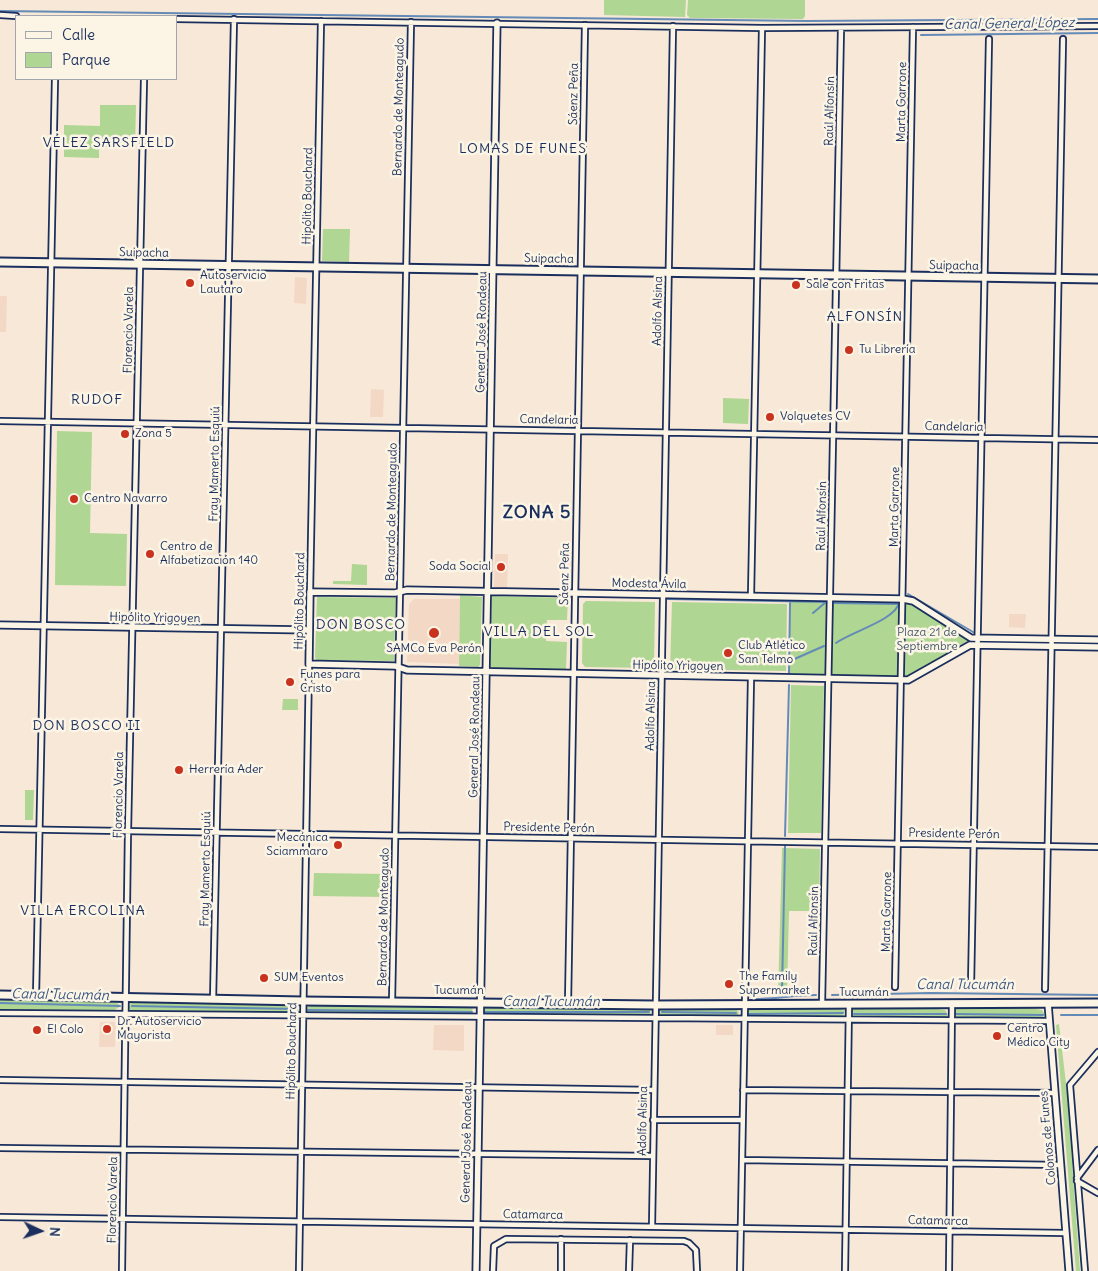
<!DOCTYPE html>
<meta charset="utf-8">
<style>
body{margin:0}
#map{position:relative;width:1098px;height:1271px;overflow:hidden;background:#f8e8d7;font-family:Delius,sans-serif}
canvas{display:block}
.legend{position:absolute;left:15px;top:15px;width:162px;height:65px;box-sizing:border-box;background:#fcf5e5;border:1px solid #a2a6af;margin:0;padding:6px 9px;list-style:none;font-size:15px;color:#1b2f5e}
.legend li{display:flex;align-items:center;gap:10px;height:25px}
.legend b{width:25px;border:1px solid #a2a6af}
.north{position:absolute;left:15px;top:1206px;width:50px;height:50px;-webkit-text-stroke:4px #fcf5e5;paint-order:stroke;rotate:93deg;font-size:14px;font-weight:700;line-height:20px;text-align:center;color:#1b2f5e}
.north::after{content:'';display:block;margin:auto;width:18px;height:22px;background:#1b2f5e;clip-path:polygon(50% 0,100% 100%,50% 72%,0 100%)}
</style>
<div id="map">
<canvas width="1098" height="1271"></canvas>
<ul class="legend">
<li><b style="height:6px;background:#fcf5e5"></b>Calle</li>
<li><b style="height:14px;background:#afd693"></b>Parque</li>
</ul>
<div class="north">N</div>
</div>
<script>
const ctx = document.querySelector('canvas').getContext('2d');
ctx.lineJoin = 'round';
function fillPath(path, color) { ctx.fillStyle = color; ctx.fill(path, 'evenodd'); }
function stroke(path, color, width, dash) { ctx.strokeStyle = color; ctx.lineWidth = width; ctx.lineCap = dash ? 'butt' : 'round'; ctx.setLineDash(dash || []); ctx.stroke(path); }
function label(font, color, halo, rows, align = 'center') {
  ctx.font = font + ' Delius,sans-serif'; ctx.lineWidth = 5; ctx.setLineDash([]); ctx.textBaseline = 'middle'; ctx.strokeStyle = halo; ctx.fillStyle = color; for (const [text, x, y, turn = 0] of rows) {
    ctx.save(); ctx.translate(x, y); ctx.rotate((+turn || 0) * Math.PI / 180); ctx.textAlign = isNaN(turn) ? turn : align; if (halo) ctx.strokeText(text, 0, 0); ctx.fillText(text, 0, 0); ctx.restore();
  }
}
const built = new Path2D(`
 M 295,277 L 307,278 L 306,304 L 294,303 Z
 M 0,296 L 7,296 L 6,332 L 0,332 Z
 M 371,389 L 384,390 L 383,417 L 370,417 Z
 M 495,554 L 508,554 L 507,588 L 494,587 Z
 M 414,599 L 460,599 L 459,664 L 407,662 L 409,604 Z
 M 1009,614 L 1026,614 L 1025,628 L 1009,627 Z
 M 100,1022 L 116,1022 L 115,1047 L 99,1047 Z
 M 434,1025 L 464,1025 L 464,1051 L 433,1050 Z
 M 716,1025 L 733,1025 L 733,1035 L 716,1035 Z`);
const green = new Path2D(`
 M 604,0 L 686,0 L 685,17 L 604,15 Z
 M 688,0 L 805,0 L 805,16 L 803,19 L 690,18 L 687,15 Z
 M 100,105 L 136,105 L 135,148 L 99,147 L 99,158 L 64,157 L 64,125 L 100,126 Z
 M 323,229 L 350,229 L 349,262 L 322,261 Z
 M 723,398 L 749,399 L 748,424 L 723,423 Z
 M 57,431 L 92,432 L 90,533 L 127,534 L 126,586 L 55,585 Z
 M 352,564 L 367,565 L 367,585 L 333,584 L 333,581 L 351,581 Z
 M 460,595 L 482,597 L 480,665 L 478,667 L 459,666 Z
 M 492,596 L 568,598 L 567,620 L 547,620 L 546,641 L 567,642 L 566,669 L 490,669 Z
 M 317,597 L 396,598 L 394,661 L 316,660 L 315,657 Z
 M 790,597 L 903,599 L 902,680 L 789,678 Z
 M 586,601 L 655,602 L 654,668 L 585,667 L 582,663 L 583,604 Z
 M 906,601 L 969,640 L 907,677 L 903,674 Z
 M 672,602 L 787,604 L 786,671 L 670,669 Z
 M 791,685 L 824,686 L 821,833 L 788,833 Z
 M 283,699 L 298,699 L 298,710 L 282,710 Z
 M 25,790 L 34,790 L 33,820 L 25,820 Z
 M 782,848 L 820,849 L 819,911 L 789,911 L 787,993 L 778,996 Z
 M 314,873 L 385,874 L 385,897 L 313,896 Z
 M 0,999 L 117,1003 L 121,1006 L 113,1011 L 0,1010 Z
 M 137,1002 L 295,1005 L 299,1011 L 296,1013 L 132,1011 L 128,1008 L 131,1003 Z
 M 312,1005 L 473,1008 L 471,1014 L 308,1013 L 306,1008 Z
 M 485,1006 L 647,1008 L 649,1009 L 651,1013 L 648,1017 L 483,1015 L 482,1008 Z
 M 919,1006 L 945,1010 L 948,1015 L 945,1018 L 855,1018 L 850,1015 L 852,1009 L 857,1007 Z
 M 836,1007 L 845,1011 L 842,1017 L 747,1016 L 747,1009 Z
 M 959,1007 L 1025,1007 L 1042,1010 L 1045,1015 L 1040,1019 L 958,1018 L 955,1016 L 954,1011 Z
 M 662,1008 L 736,1009 L 739,1013 L 736,1017 L 660,1017 L 657,1011 Z
 M 1059,1024 L 1067,1092 L 1080,1271 L 1076,1271 L 1056,1025 Z`);
const stream = new Path2D(`
 M 0,11 L 807,21 L 1098,19
 M 921,35 L 1098,33
 M 908,594 L 973,632
 M 668,599 L 825,602
 M 834,603 L 899,604
 M 813,613 L 826,602
 M 836,643 C 851,632 895,620 899,603
 M 790,661 L 824,646
 M 789,673 L 790,603
 M 785,836 L 789,685
 M 785,845 L 782,992 L 786,997
 M 832,995 L 930,993 L 1098,995
 M 753,999 C 775,999 795,995 816,995
 M 0,1003 L 120,1006
 M 132,1006 L 297,1009
 M 308,1010 L 472,1012
 M 484,1012 L 649,1012
 M 662,1012 L 736,1013
 M 748,1014 L 843,1013
 M 854,1014 L 946,1014
 M 956,1014 L 1043,1015
 M 1061,1015 L 1098,1015`);
const minor = new Path2D(`
 M 0,15 L 16,16
 M 176,19 L 762,28 L 1098,26
 M 0,421 L 1098,440
 M 310,592 L 321,21
 M 751,596 L 762,28
 M 0,829 L 1098,847
 M 971,985 L 989,39
 M 895,987 L 913,27
 M 1045,989 L 1063,39
 M 36,996 L 55,79
 M 213,1000 L 234,19
 M 392,1002 L 411,22
 M 568,1004 L 585,25
 M 822,1004 L 841,28
 M 0,1013 L 1049,1021
 M 0,1080 L 653,1090
 M 743,1090 L 1055,1093
 M 653,1120 L 742,1120
 M 0,1148 L 653,1156
 M 742,1160 L 1060,1165
 M 1077,1178 L 1098,1150
 M 1077,1181 L 1098,1193
 M 0,1217 L 1066,1233
 M 652,1226 L 673,26
 M 122,1271 L 128,831 L 144,79
 M 299,1271 L 309,664
 M 493,1271 L 494,1246 L 506,1239 L 684,1241 L 689,1243 L 696,1250 L 697,1271
 M 561,1271 L 561,1239
 M 629,1271 L 630,1240
 M 740,1271 L 751,678
 M 845,1271 L 849,1004
 M 949,1271 L 952,1003
 M 1085,1271 L 1070,1085 L 1098,1052`);
const tertiary = new Path2D(`
 M 0,625 L 309,630
 M 1098,640 L 971,638 L 913,601 L 903,599 L 407,590 L 395,593 L 310,592 L 309,664 L 395,666 L 407,670 L 908,680 L 970,645 L 1098,647
 M 1048,1003 L 1069,1271
 M 476,1271 L 497,23`);
const secondary = new Path2D(`
 M 0,262 L 1098,279
 M 0,995 L 303,1001 L 654,1005 L 1098,1003`);
const markers = [
 [190,283,5,"#c8321e"],
 [796,285,5,"#c8321e"],
 [849,350,5,"#c8321e"],
 [770,417,5,"#c8321e"],
 [125,434,5,"#c8321e"],
 [74,499,5,"#c8321e"],
 [150,554,5,"#c8321e"],
 [501,567,5,"#c8321e"],
 [434,633,6,"#c8321e"],
 [728,653,5,"#c8321e"],
 [290,682,5,"#c8321e"],
 [179,770,5,"#c8321e"],
 [338,845,5,"#c8321e"],
 [264,978,5,"#c8321e"],
 [729,984,5,"#c8321e"],
 [107,1029,5,"#c8321e"],
 [37,1030,5,"#c8321e"],
 [997,1036,5,"#c8321e"]
];
const streetNames = [
 ["Sáenz Peña",574,94,-89],
 ["Marta Garrone",902,102,-89],
 ["Bernardo de Monteagudo",399,107,-89],
 ["Raúl Alfonsín",830,111,-89],
 ["Hipólito Bouchard",308,196,-89],
 ["Suipacha",144,253,1],
 ["Suipacha",549,259,1],
 ["Suipacha",954,266,1],
 ["Adolfo Alsina",658,311,-89],
 ["Florencio Varela",129,330,-89],
 ["General José Rondeau",482,332,-89],
 ["Candelaria",549,420,1],
 ["Candelaria",954,427,1],
 ["Fray Mamerto Esquiú",215,464,-89],
 ["Marta Garrone",895,507,-89],
 ["Bernardo de Monteagudo",392,512,-89],
 ["Raúl Alfonsín",822,516,-89],
 ["Sáenz Peña",565,574,-89],
 ["Modesta Ávila",649,584,1],
 ["Hipólito Bouchard",300,601,-89],
 ["Hipólito Yrigoyen",155,618,1],
 ["Hipólito Yrigoyen",678,666,1],
 ["Adolfo Alsina",651,716,-89],
 ["General José Rondeau",475,737,-89],
 ["Florencio Varela",119,795,-89],
 ["Presidente Perón",549,828,1],
 ["Presidente Perón",954,834,1],
 ["Fray Mamerto Esquiú",206,869,-89],
 ["Marta Garrone",887,912,-89],
 ["Bernardo de Monteagudo",384,917,-89],
 ["Raúl Alfonsín",814,921,-89],
 ["Tucumán",459,991],
 ["Tucumán",864,993],
 ["Hipólito Bouchard",292,1051,-89],
 ["Adolfo Alsina",643,1121,-89],
 ["Colonos de Funes",1048,1138,-95],
 ["General José Rondeau",467,1142,-89],
 ["Florencio Varela",113,1200,-89],
 ["Catamarca",533,1215,1],
 ["Catamarca",938,1221,1]
];
const poiNames = [
 ["Autoservicio",200,276],
 ["Lautaro",200,290],
 ["Sale con Fritas",806,285],
 ["Tu Librería",859,350],
 ["Volquetes CV",780,417],
 ["Zona 5",135,434],
 ["Centro Navarro",84,499],
 ["Centro de",160,547],
 ["Alfabetización 140",160,561],
 ["Soda Social",491,567,"right"],
 ["Club Atlético",738,646],
 ["San Telmo",738,660],
 ["SAMCo Eva Perón",434,649,"center"],
 ["Funes para",300,675],
 ["Cristo",300,689],
 ["Herrería Ader",189,770],
 ["Mecánica",328,838,"right"],
 ["Sciammaro",328,852,"right"],
 ["The Family",739,977],
 ["Supermarket",739,991],
 ["SUM Eventos",274,978],
 ["Dr. Autoservicio",117,1022],
 ["Mayorista",117,1036],
 ["Centro",1007,1029],
 ["Médico City",1007,1043],
 ["El Colo",47,1030]
];
const parkNames = [
 ["Plaza 21 de",927,633],
 ["Septiembre",927,647]
];
const waterNames = [
 ["Canal General López",1009,24,-1],
 ["Canal Tucumán",965,985],
 ["Canal Tucumán",60,995,1],
 ["Canal Tucumán",551,1002]
];
const neighbourhoodNames = [
 ["VÉLEZ SARSFIELD",109,143],
 ["LOMAS DE FUNES",523,149],
 ["ALFONSÍN",865,317],
 ["RUDOF",97,400],
 ["DON BOSCO",361,625],
 ["VILLA DEL SOL",539,632],
 ["DON BOSCO II",87,726],
 ["VILLA ERCOLINA",83,911]
];
const districtNames = [
 ["ZONA 5",537,513]
];
fillPath(built, '#f4d8c6');
fillPath(green, '#afd693');
stroke(stream, '#648bb7', 2);
stroke(minor, '#1b2f5e', 8);
stroke(tertiary, '#1b2f5e', 9);
stroke(secondary, '#1b2f5e', 11);
stroke(minor, '#fcf5e5', 4.5);
stroke(tertiary, '#fcf5e5', 5.5);
stroke(secondary, '#fcf5e5', 7);
for (const [x, y, r, color] of markers) { const dot = new Path2D(); dot.arc(x, y, r, 0, 2 * Math.PI); ctx.fillStyle = color; ctx.fill(dot); stroke(dot, '#fcf5e5', 2); }
label('12px', '#1b2f5e', '#fcf5e5', streetNames);
label('12px', '#1b2f5e', '#fcf5e5', poiNames, 'left');
label('12px', '#40596b', '#fcf5e5', parkNames);
label('italic 14px', '#395683', '#fcf5e5', waterNames);
ctx.letterSpacing = '1px';
label('14px', '#1b2f5e', '#fcf5e5', neighbourhoodNames);
ctx.letterSpacing = '0px';
ctx.letterSpacing = '1px';
label('bold 18px', '#1b2f5e', '#fcf5e5', districtNames);
ctx.letterSpacing = '0px';
</script>
